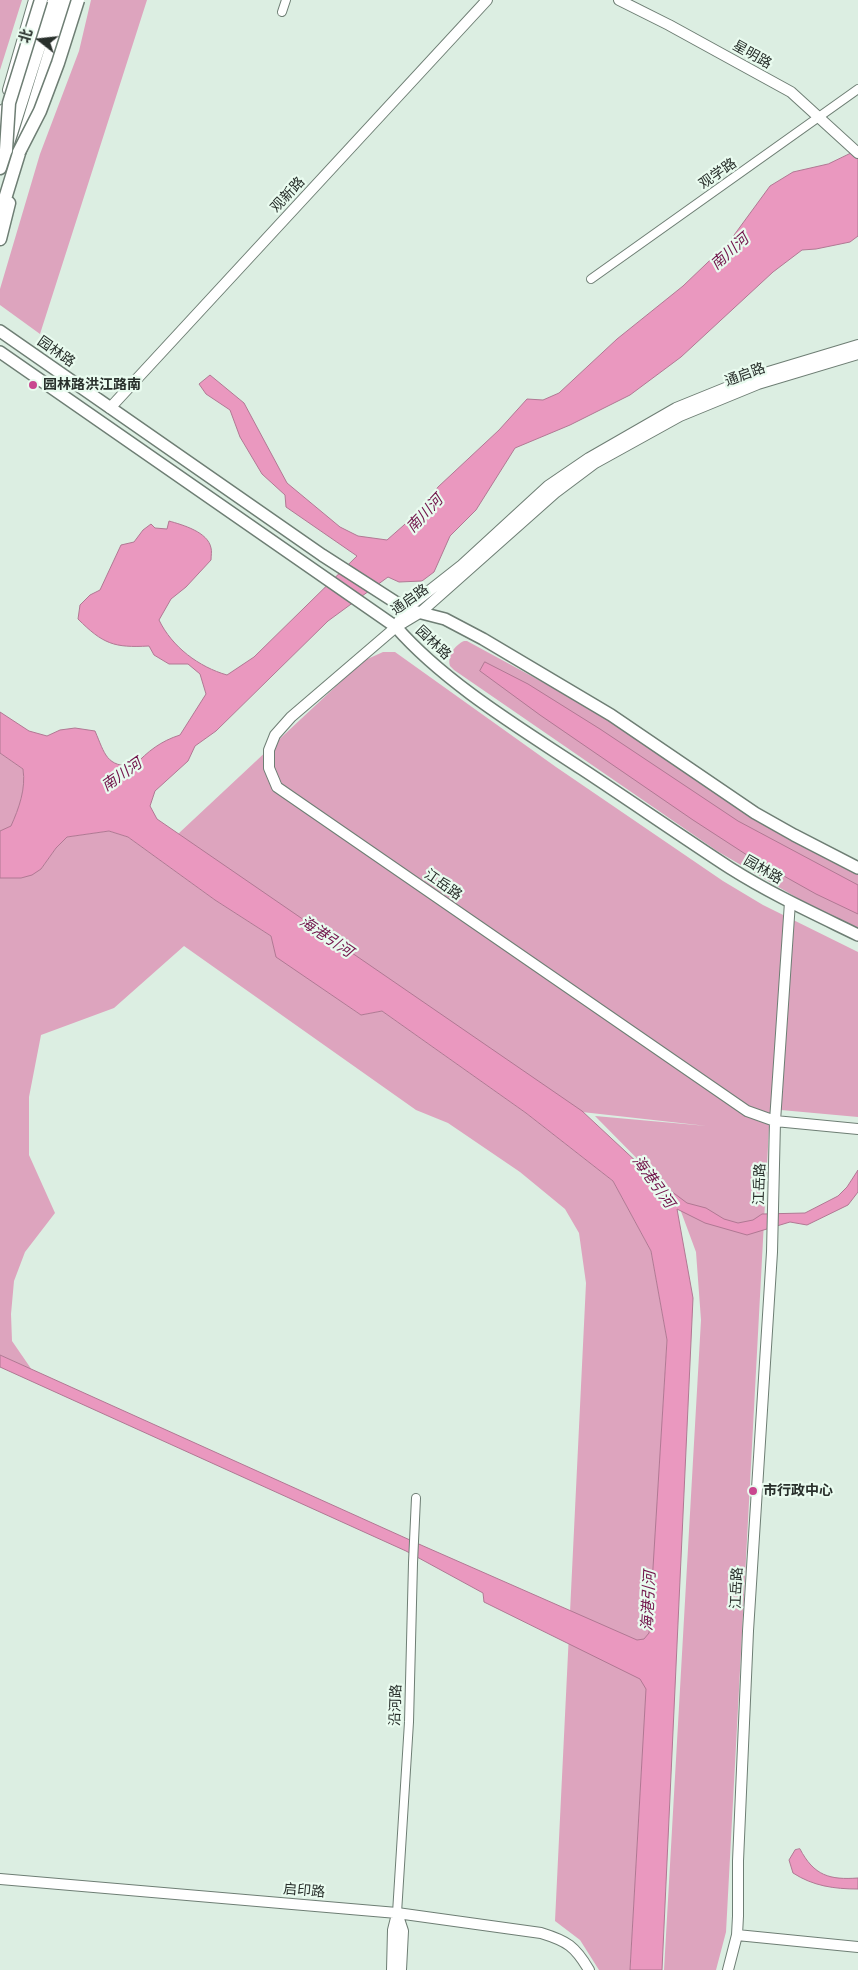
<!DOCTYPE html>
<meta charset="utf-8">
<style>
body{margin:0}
#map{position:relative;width:858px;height:1970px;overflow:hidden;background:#dceee2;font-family:"Open Sans","Noto Sans SC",sans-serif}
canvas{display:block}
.north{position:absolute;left:15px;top:15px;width:50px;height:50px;-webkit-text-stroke:4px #e9fbef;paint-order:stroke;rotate:286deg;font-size:14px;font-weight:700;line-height:20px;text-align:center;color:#282f2b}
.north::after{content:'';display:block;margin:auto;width:18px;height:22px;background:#282f2b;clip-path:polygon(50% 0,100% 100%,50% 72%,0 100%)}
</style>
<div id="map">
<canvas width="858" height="1970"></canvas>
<div class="north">北</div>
</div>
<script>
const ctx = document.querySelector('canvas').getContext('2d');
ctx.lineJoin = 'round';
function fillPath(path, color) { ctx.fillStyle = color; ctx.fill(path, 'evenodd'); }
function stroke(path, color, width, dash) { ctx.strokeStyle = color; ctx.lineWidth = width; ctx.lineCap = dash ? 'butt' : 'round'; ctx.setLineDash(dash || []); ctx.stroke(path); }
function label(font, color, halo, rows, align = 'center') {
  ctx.font = font + ' "Open Sans","Noto Sans SC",sans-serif'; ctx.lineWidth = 4.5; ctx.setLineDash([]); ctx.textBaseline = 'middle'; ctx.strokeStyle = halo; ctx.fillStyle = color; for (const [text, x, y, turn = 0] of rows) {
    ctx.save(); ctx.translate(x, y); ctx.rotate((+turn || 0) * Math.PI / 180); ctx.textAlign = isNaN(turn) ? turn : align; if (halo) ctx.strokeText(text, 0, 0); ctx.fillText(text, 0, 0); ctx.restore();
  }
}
const green = new Path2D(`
 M 0,0 L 22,0 L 0,70 Z
 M 91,0 L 147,0 L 40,334 L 0,305 L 0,289 L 40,154 L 79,51 Z
 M 464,641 L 467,641 L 605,716 L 858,872 L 858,928 L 811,906 L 717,851 L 454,670 L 450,666 C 447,656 455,645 464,641 Z
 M 383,652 L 395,652 L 556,767 L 723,881 L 763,905 L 858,952 L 858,1117 L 770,1109 L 726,1932 L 716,1970 L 664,1970 L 701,1320 L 696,1252 L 676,1198 L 595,1116 L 707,1126 L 582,1112 L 178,834 L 363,661 Z
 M 0,753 L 23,769 C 26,789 19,808 11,827 L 0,831 Z
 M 109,831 L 128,837 L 215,900 L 271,936 L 277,957 L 361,1015 L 382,1011 L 526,1113 L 613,1181 L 651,1251 L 667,1340 L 630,1970 L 599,1970 L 580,1940 L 555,1921 L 586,1283 L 579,1233 L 565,1209 L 520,1172 L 448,1123 L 416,1110 L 184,946 L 114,1008 L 41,1035 L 29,1097 L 29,1155 L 55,1213 L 25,1252 L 14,1281 L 11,1314 L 12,1341 L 32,1370 L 0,1355 L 0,878 L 21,878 L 41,869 L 56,848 L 67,837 Z`);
const water = new Path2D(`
 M 858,150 L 858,236 L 850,242 L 816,249 L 802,250 L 773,272 L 681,357 L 630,395 L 570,425 L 515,448 L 476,510 L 450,536 L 434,572 L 422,581 L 399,582 L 388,577 L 328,621 L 216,731 L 195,746 L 188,761 L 155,791 L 150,806 L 157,819 L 582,1111 L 655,1179 L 687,1203 L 706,1208 L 724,1219 L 738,1223 L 753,1220 L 762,1214 L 805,1213 L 838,1196 L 847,1187 L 858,1170 L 858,1192 L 848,1205 L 807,1225 L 790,1222 L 747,1235 L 705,1223 L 677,1209 L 693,1298 L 662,1970 L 630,1970 L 646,1689 L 640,1679 L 484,1602 L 483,1593 L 406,1551 L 0,1367 L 0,1355 L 421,1545 L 637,1640 L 644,1639 L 649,1633 L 667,1340 L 651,1251 L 613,1181 L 526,1113 L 382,1011 L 361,1015 L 276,957 L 271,936 L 215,900 L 128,837 L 109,831 L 67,837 L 56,848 L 41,869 L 32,875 L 21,878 L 0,878 L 0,831 L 11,826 C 19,808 26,789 23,769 L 0,753 L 0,712 L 29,731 L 47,736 L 60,730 L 75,728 L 95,731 C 105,754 106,767 134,766 C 148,751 161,741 180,735 L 206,694 L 200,674 L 188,664 L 169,664 L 154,655 L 149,646 C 114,648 103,644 78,619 L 80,605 L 90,595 L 100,590 L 121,545 L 134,542 L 143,530 L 151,524 L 155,528 L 167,529 L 169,521 C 183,525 208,532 211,548 C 212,551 211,556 211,560 L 186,587 L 171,599 L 159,620 C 172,647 199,667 227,675 L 254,657 L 357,556 L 286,507 L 285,495 L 262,474 L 240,437 L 230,410 L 206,394 L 199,384 L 210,375 L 244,403 L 287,483 L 340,527 L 358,536 L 387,540 L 421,510 L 438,487 L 499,430 L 527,399 L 543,400 L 559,393 L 617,339 L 683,286 L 729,242 L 770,186 L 793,172 L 828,164 Z
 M 485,662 L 528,684 L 600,729 L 738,821 L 858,885 L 858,914 L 816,894 L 750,857 L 693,820 L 540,715 L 480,671 Z
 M 800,1849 C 814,1876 830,1880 858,1878 L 858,1889 C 834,1889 813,1886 793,1873 L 789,1860 L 795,1850 Z`);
const minor = new Path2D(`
 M 282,12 L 286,0
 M 591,279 L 858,89
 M 397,1913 L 409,1722 L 413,1563 L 416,1498`);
const tertiary = new Path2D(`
 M 619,0 L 669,25 L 791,92 L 858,153
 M 8,90 L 34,0
 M 0,129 L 4,109
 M 858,354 L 758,384 L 680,416 L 595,463 L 555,493 L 421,612 L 396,627 L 291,717 L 275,735 L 269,750 L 269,768 L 277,787 L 747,1111 L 775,1121 L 858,1129
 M 110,408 L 487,0
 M 396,626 L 406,609 L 462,565 L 548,486 L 589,458 L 676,408 L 755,376 L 858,345
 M 0,1879 L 397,1913 L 541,1933 C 567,1941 575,1946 589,1970
 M 397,1913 L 403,1931 L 401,1970
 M 737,1935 L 858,1947
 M 392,1970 L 393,1930 L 397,1914
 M 728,1970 L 737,1935 L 738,1916 L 738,1861 L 748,1631 L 772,1252 L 775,1121 L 790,902`);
const secondary = new Path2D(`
 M 0,331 L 322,555 L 406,609 L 445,619 L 483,639 L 611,715 L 755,813 L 794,835 L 858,868
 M 0,352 L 396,627 C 445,683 520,728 582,769 C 632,802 681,836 730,868 C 771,894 815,914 858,935`);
const primary = new Path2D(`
 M 0,239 L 9,203`);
const trunk = new Path2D(`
 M 0,168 L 54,0
 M 0,215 L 66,0`);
const trunkBridge = new Path2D(`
 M 6,150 L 9,103 L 41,0
 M 19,152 L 40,111 L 58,63 L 78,0`);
const markers = [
 [33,385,5,"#c9478f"],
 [753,1491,5,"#c9478f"]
];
const streetNames = [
 ["星明路",752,55,29],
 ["观学路",718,174,-35],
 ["观新路",288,195,-47],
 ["园林路",56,352,35],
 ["通启路",745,375,-20],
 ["通启路",410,600,-35],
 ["园林路",433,643,43],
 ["园林路",763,870,30],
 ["江岳路",443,885,35],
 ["江岳路",760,1184,-88],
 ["江岳路",737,1588,-87],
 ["沿河路",396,1705,-88],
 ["启印路",304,1891,5]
];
const poiNames = [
 ["园林路洪江路南",43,385],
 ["市行政中心",763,1491]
];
const waterNames = [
 ["南川河",730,252,-42],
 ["南川河",425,514,-47],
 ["南川河",122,775,-35],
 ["海港引河",326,937,34],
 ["海港引河",653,1182,54],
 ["海港引河",649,1601,-87]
];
fillPath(green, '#dda4be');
fillPath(water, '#ea98bf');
stroke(water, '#b07893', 1);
stroke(minor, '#6e7e74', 10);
stroke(tertiary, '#6e7e74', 12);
stroke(secondary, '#6e7e74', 14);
stroke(primary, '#6e7e74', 15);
stroke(trunk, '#6e7e74', 15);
stroke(minor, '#fff', 8);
stroke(tertiary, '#fff', 10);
stroke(secondary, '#fff', 11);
stroke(primary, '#fff', 12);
stroke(trunk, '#fff', 12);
stroke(trunkBridge, '#6e7e74', 15, []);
stroke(trunkBridge, '#fff', 12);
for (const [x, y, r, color] of markers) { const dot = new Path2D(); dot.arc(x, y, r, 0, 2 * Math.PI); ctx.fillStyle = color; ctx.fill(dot); stroke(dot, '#e9fbef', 2); }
label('14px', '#282f2b', '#e9fbef', streetNames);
label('bold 14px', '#282f2b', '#e9fbef', poiNames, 'left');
label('italic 15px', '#71124a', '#e9fbef', waterNames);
</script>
